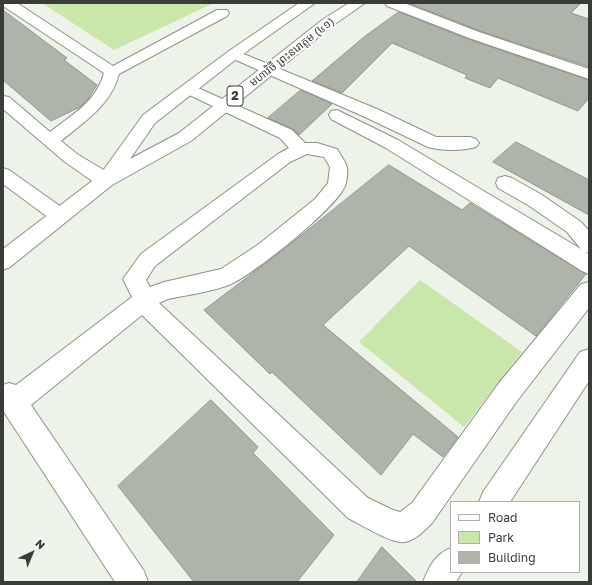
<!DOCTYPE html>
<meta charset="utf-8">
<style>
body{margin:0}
#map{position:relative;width:592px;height:585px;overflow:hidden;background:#eef3e9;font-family:"Golos Text",sans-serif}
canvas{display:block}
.frame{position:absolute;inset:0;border:4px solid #3a3c38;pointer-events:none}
.legend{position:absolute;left:450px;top:501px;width:130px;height:72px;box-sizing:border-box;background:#fff;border:1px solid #b0b1af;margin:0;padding:5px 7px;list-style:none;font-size:12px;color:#3a3c38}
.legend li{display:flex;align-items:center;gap:8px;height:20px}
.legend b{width:20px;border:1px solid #b0b1af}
.north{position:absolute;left:12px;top:533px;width:40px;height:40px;-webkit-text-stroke:3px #fff;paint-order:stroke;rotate:44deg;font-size:11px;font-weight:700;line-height:16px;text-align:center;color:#3a3c38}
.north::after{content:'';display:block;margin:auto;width:14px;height:18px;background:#3a3c38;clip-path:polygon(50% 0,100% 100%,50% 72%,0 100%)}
</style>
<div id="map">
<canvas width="592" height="585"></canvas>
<div class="frame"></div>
<ul class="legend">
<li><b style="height:5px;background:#fff"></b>Road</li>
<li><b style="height:11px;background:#c9e6ab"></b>Park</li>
<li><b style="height:11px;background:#afb4aa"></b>Building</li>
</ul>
<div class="north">N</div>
</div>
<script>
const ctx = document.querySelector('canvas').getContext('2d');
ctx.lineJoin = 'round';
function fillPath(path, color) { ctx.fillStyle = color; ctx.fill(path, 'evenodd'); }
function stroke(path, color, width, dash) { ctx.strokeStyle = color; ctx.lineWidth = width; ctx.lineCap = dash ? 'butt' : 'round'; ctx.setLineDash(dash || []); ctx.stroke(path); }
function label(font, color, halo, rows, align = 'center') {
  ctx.font = font + ' "Golos Text","Noto Sans Khmer",sans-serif'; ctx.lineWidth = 4; ctx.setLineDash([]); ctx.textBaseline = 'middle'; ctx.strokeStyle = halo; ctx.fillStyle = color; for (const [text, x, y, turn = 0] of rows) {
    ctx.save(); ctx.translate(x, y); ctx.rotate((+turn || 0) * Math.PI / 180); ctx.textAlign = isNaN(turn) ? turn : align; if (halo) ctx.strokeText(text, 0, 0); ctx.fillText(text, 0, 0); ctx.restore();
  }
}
const green = new Path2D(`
 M 42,3 L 214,3 L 114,50 Z
 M 420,280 L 522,352 L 464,427 L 359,342 Z`);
const building = new Path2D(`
 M 412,3 L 581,3 L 571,13 L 589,19 L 589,67 L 480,31 L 411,4 Z
 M 3,10 L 67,58 L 64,60 L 97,85 L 88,99 L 80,107 L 51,121 L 3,80 Z
 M 399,12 L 468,39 L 589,80 L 589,98 L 578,111 L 498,78 L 490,88 L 465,78 L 467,75 L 392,43 L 342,93 L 312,81 L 364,37 Z
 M 301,90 L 332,104 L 299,135 L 293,129 L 268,118 Z
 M 516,142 L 589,180 L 589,215 L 493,162 Z
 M 389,165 L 462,210 L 470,203 L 586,274 L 536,336 L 409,246 L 323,325 L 458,437 L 443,457 L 413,434 L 381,475 L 272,372 L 270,374 L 204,310 L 278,254 Z
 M 211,400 L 258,447 L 253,453 L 334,535 L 297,582 L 194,582 L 118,486 Z
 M 382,547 L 417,582 L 357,582 Z`);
const minor = new Path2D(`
 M 3,3 L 17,3 L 113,66 L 217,10 L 227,10 L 229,13 L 227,16 L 119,74 C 111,105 85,121 61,141 L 77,154 L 112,175 L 114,180 L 112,185 L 105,187 L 98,185 L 65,162 L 3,109 L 3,96 L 9,97 L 50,132 C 73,114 96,102 104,73 L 3,6 Z
 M 385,3 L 404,3 L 479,32 L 589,69 L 589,79 L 469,38 L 387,6 Z
 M 234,50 L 377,109 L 436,137 L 470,137 L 476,139 L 479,143 L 476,147 C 463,151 441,151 428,147 L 365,117 L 229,57 L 227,54 L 229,51 Z
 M 189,84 L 292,130 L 305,143 L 317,143 L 337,149 C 345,162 350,166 346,183 C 342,204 255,273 233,283 C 218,291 186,295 168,299 L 159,303 L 368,498 L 393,510 L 400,512 L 412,503 L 499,383 L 581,284 L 589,282 L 589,308 L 517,401 L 432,523 C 425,530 415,541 404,542 C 392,544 360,524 348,518 L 142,315 L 31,405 L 144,571 L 148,582 L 115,582 L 4,412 L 3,385 L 9,383 L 16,385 L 132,297 L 123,279 L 141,254 L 278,154 L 289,148 L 280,138 L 183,92 L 181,89 L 183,86 ZM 307,154 L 324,157 L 330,167 L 328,183 L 315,199 L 259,244 L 221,269 L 164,282 L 150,287 L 146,280 L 155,266 L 290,162 Z
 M 337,110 L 398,140 L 581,249 L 567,232 L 528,205 L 498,188 L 496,183 L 498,178 L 505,176 L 512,178 L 542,195 L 581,222 L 589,231 L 589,253 L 584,252 L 589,254 L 589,274 L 582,271 L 386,148 L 331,119 L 329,115 L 331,111 Z
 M 3,168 L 9,170 L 67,211 L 70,216 L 67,221 L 60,223 L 53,221 L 3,184 Z
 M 589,349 L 589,381 L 510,502 L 479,502 L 483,492 L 580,352 Z
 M 451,548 L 451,572 L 462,572 L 456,582 L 423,582 C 429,567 435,554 451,548 Z`);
const major = new Path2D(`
 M 299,3 L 315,3 L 239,57 L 155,123 L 130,159 L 179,133 L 322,20 L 349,3 L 365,3 L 332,26 L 191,141 L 112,185 L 10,267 L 3,270 L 3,249 L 100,175 L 143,115 L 229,51 Z`);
const farStreetnames = [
 ["មហាវិថី ព្រះនរោត្តម (៤១)",292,52,-38]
];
const shields = [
 [235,96,16]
];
const shieldNames = [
 ["2",235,96]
];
fillPath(green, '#c9e6ab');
fillPath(building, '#afb4aa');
stroke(building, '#90958c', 1);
stroke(minor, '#8d9188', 2);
stroke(major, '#8d9188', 2);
fillPath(minor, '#fff');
fillPath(major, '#fff');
label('11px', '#3a3c38', '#fff', farStreetnames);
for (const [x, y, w] of shields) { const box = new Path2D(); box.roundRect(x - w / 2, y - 10, w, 20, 3); ctx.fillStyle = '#fff'; ctx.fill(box); stroke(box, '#3a3c38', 1); }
label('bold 12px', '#3a3c38', null, shieldNames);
</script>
